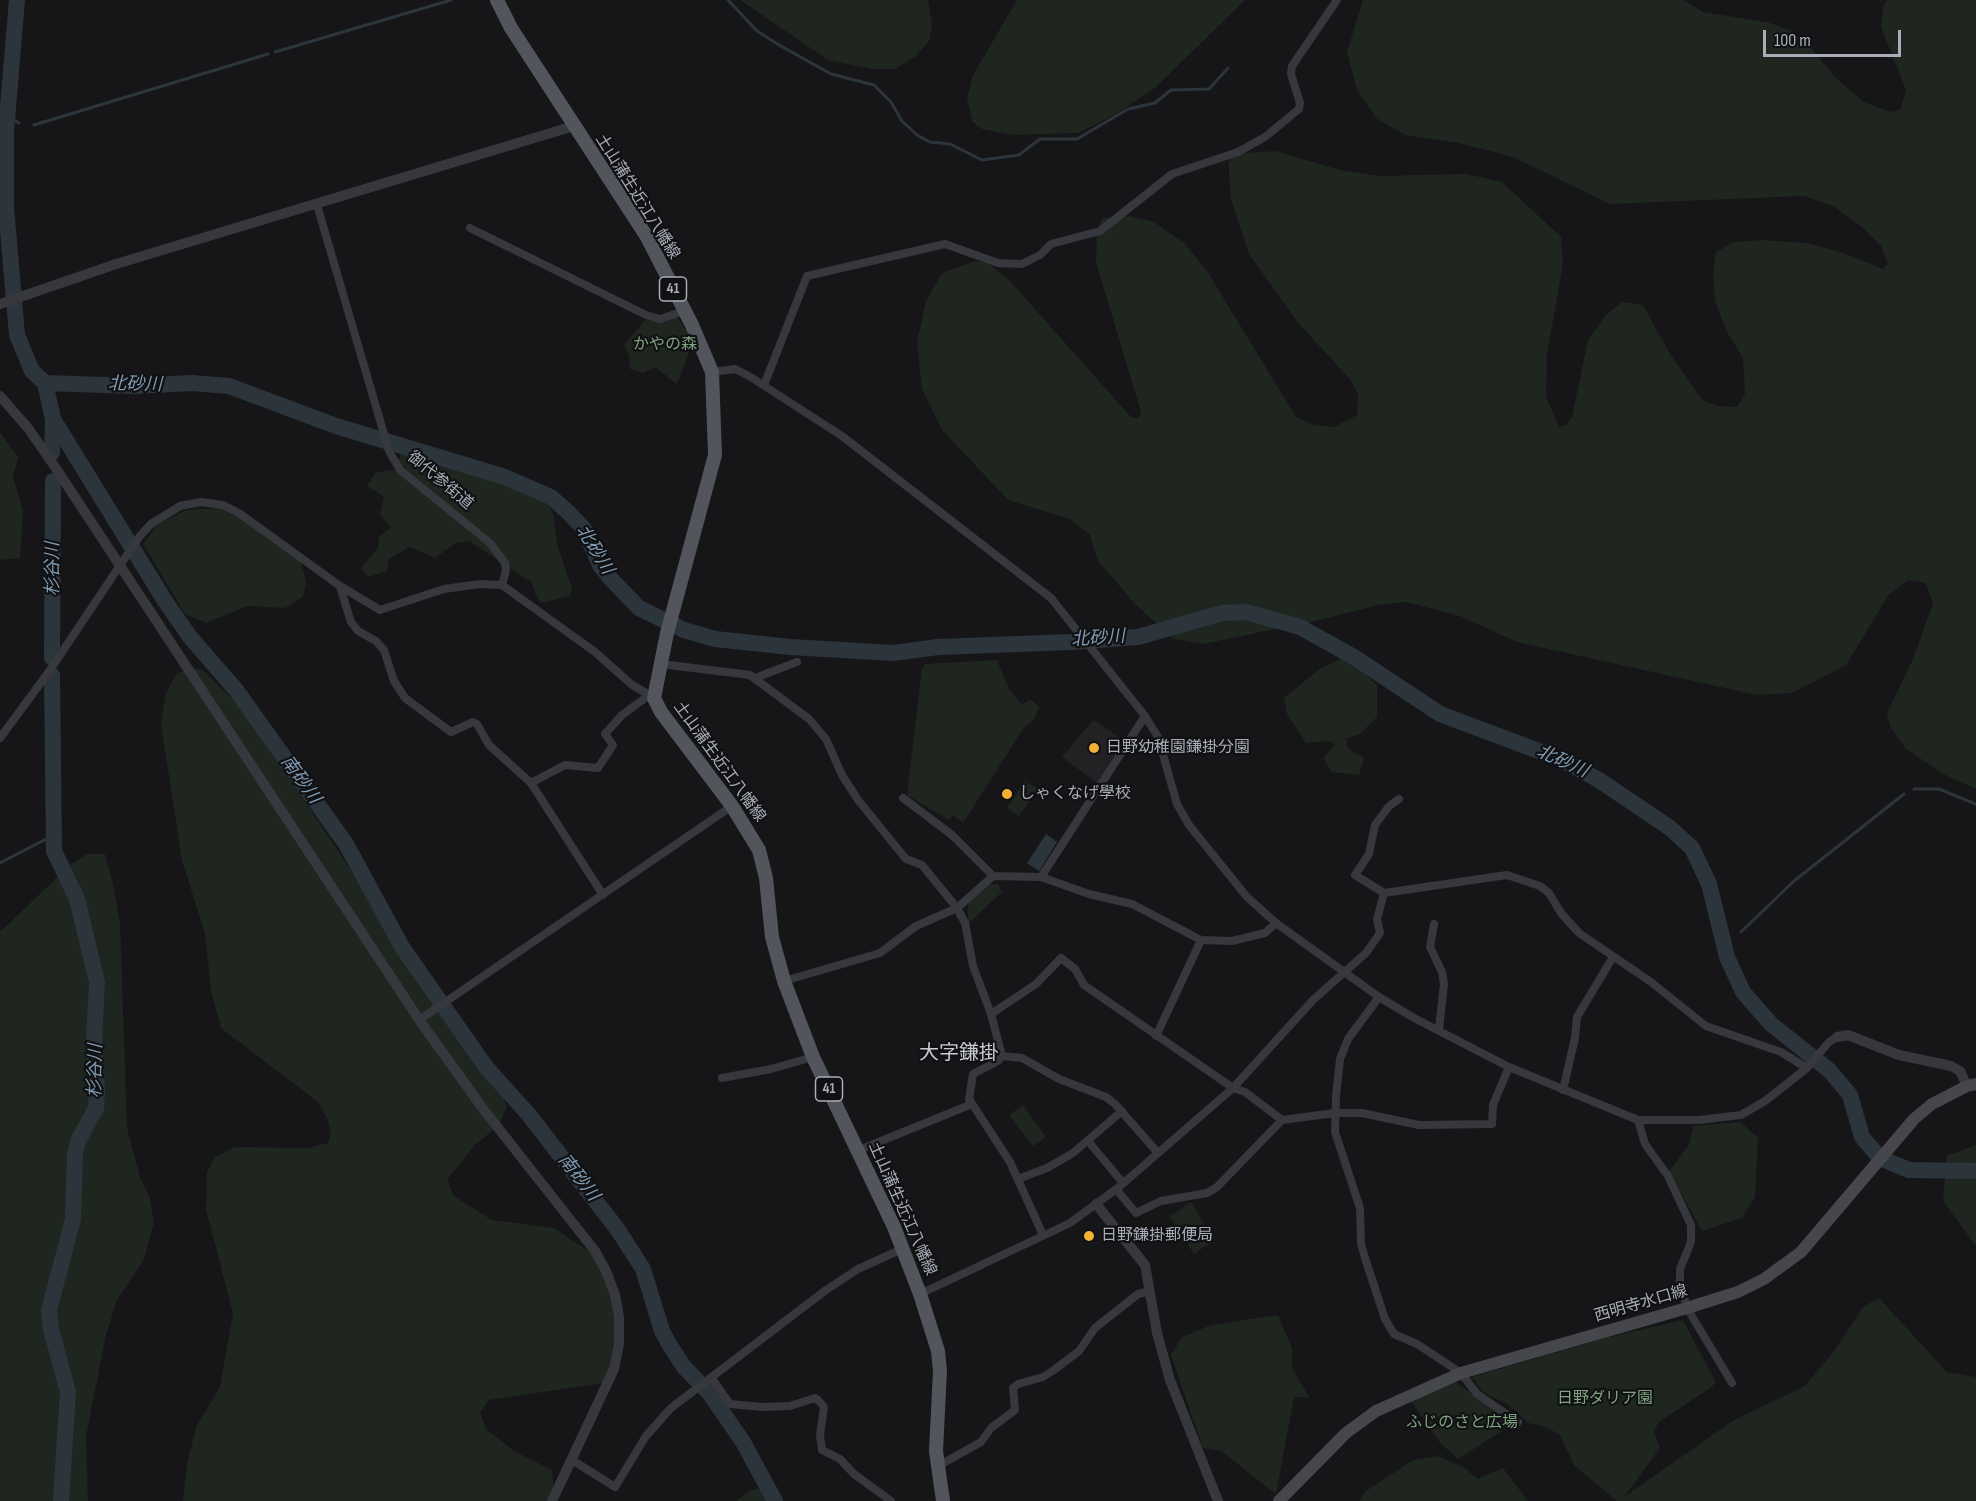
<!DOCTYPE html>
<meta charset="utf-8">
<style>
body{margin:0}
#map{position:relative;width:1976px;height:1501px;overflow:hidden;background:#161618;font-family:"Sofia Sans Condensed",sans-serif}
canvas{display:block}
.scale{position:absolute;left:1763px;top:30px;width:138px;height:27px;box-sizing:border-box;border:3px solid #a8adb8;border-top:0;padding-left:8px;font-size:18px;line-height:21px;white-space:nowrap;color:#a8adb8;-webkit-text-stroke:4px #111113;paint-order:stroke}
</style>
<div id="map">
<canvas width="1976" height="1501"></canvas>
<div class="scale">100 m</div>
</div>
<script>
const c = document.querySelector('canvas').getContext('2d');
c.lineJoin = 'round';
function fill(path, color) { c.fillStyle = color; c.fill(path, 'evenodd'); }
const toPath = rows => new Path2D(rows.map(r => 'M' + r).join(''));
function stroke(path, color, width, dash) { c.strokeStyle = color; c.lineWidth = width; c.lineCap = dash ? 'butt' : 'round'; c.setLineDash(dash || []); c.stroke(path); }
function drawText(font, color, halo, rows, align = 'center') {
  c.font = font + ' "Sofia Sans Condensed","Noto Sans JP",sans-serif'; c.lineWidth = 4.5; c.setLineDash([]); c.textBaseline = 'middle'; c.strokeStyle = halo; c.fillStyle = color; for (const [text, x, y, turn = 0] of rows) {
    c.save(); c.translate(x, y); c.rotate((+turn || 0) * Math.PI / 180); c.textAlign = isNaN(turn) ? turn : align; if (halo) c.strokeText(text, 0, 0); c.fillText(text, 0, 0); c.restore();
  }
}
fill(toPath([
 [1093,720,1124,740,1097,783,1062,757]
]), '#222225');
fill(toPath([
 [740,0,928,0,932,25,929,41,916,56,895,69,872,69,828,60],
 [1017,0,1245,0,1155,88,1114,115,1078,133,1013,135,982,129,972,121,967,98,973,75],
 [1363,0,1684,0,1703,12,1770,23,1791,31,1806,42,1836,78,1864,102,1890,112,1900,110,1906,90,1881,27,1884,4,1888,0,1976,0,1976,789,1943,774,1905,748,1890,726,1887,713,1913,659,1933,603,1926,583,1908,580,1888,596,1846,665,1792,693,1757,695,1517,642,1460,616,1406,602,1378,605,1320,620,1203,644,1174,639,1136,605,1098,561,1090,535,1070,519,1008,500,942,430,922,389,917,342,926,301,942,273,975,261,988,263,1011,282,1131,417,1138,419,1141,412,1096,262,1097,234,1102,218,1128,216,1154,222,1184,243,1207,271,1296,417,1314,425,1334,427,1357,415,1358,394,1350,379,1299,324,1249,254,1231,199,1229,174,1229,158,1245,153,1276,151,1340,170,1379,176,1466,174,1502,182,1561,237,1563,263,1547,355,1546,397,1559,427,1566,425,1572,417,1588,340,1606,315,1622,302,1643,305,1670,354,1703,401,1719,406,1737,407,1745,394,1743,358,1727,332,1715,301,1713,275,1716,252,1734,242,1762,240,1806,243,1844,253,1883,269,1888,264,1881,246,1863,228,1835,207,1804,196,1610,204,1513,157,1459,143,1405,135,1377,119,1357,90,1347,52],
 [675,315,695,342,689,352,677,384,655,367,643,373,630,369,629,355,624,345,645,320,661,321],
 [0,432,18,457,13,477,23,511,20,558,0,560],
 [401,453,493,476,546,497,553,515,557,544,572,589,570,596,540,603,531,582,469,541,455,543,435,558,409,547,389,559,387,571,368,577,361,568,378,548,379,537,391,528,380,514,384,497,367,486,375,473,390,470,396,471],
 [226,508,301,562,306,582,303,597,285,608,248,606,206,623,185,614,143,544,157,525,186,510],
 [1345,657,1357,664,1377,686,1377,717,1360,734,1345,739,1349,749,1364,758,1359,775,1332,772,1323,758,1335,745,1330,741,1306,743,1287,714,1284,698,1321,668],
 [997,660,1009,689,1022,705,1030,699,1039,707,1034,719,1023,729,963,823,953,815,949,820,907,795,922,668,925,664],
 [192,668,203,670,241,707,502,1094,507,1107,499,1125,475,1145,447,1180,454,1196,492,1220,554,1228,590,1252,610,1280,620,1341,610,1382,489,1400,480,1412,486,1429,514,1451,552,1470,554,1496,552,1501,183,1501,187,1463,197,1425,220,1387,233,1314,206,1209,207,1172,215,1157,235,1147,308,1148,328,1143,331,1135,328,1120,318,1102,221,1028,211,990,205,933,182,861,161,724,166,693,177,673],
 [1025,781,1038,789,1019,816,1007,808],
 [87,854,105,854,112,880,120,922,127,1128,140,1177,150,1198,154,1223,144,1259,117,1300,106,1335,86,1436,88,1501,0,1501,0,932,71,864],
 [998,884,1002,892,968,924,968,903,986,885],
 [1023,1105,1046,1137,1033,1146,1009,1115],
 [1740,1122,1758,1137,1755,1197,1742,1218,1702,1231,1669,1171,1689,1145,1693,1126],
 [1976,1145,1976,1246,1943,1201,1947,1156],
 [1191,1202,1214,1240,1194,1254,1170,1216],
 [1879,1298,1947,1372,1976,1377,1976,1501,1617,1501,1574,1465,1559,1434,1543,1426,1528,1423,1509,1405,1483,1392,1472,1377,1609,1337,1683,1320,1715,1381,1713,1386,1659,1422,1654,1431,1660,1448,1624,1497,1734,1420,1805,1386,1834,1351,1863,1307],
 [1278,1315,1292,1348,1292,1368,1310,1398,1294,1397,1276,1494,1221,1451,1203,1448,1171,1355,1182,1337,1211,1325],
 [1454,1381,1514,1423,1458,1459,1441,1444,1411,1401],
 [1438,1456,1463,1467,1478,1479,1503,1468,1528,1501,1359,1501,1366,1491,1413,1460],
 [774,1483,783,1501,736,1501,748,1492]
]), '#1e261f');
fill(toPath([
 [1046,834,1057,842,1039,871,1027,863]
]), '#2c353c');
stroke(toPath([
 [728,0,757,31,779,45,831,74,874,85,891,102,902,121,917,135,930,142,950,144,982,160,1019,155,1040,139,1077,139,1128,109,1155,103,1171,90,1209,89,1228,68],
 [275,52,451,0],
 [6,115,19,123],
 [34,125,268,54],
 [1914,789,1939,789,1976,804],
 [0,863,52,836],
 [1741,932,1794,881,1904,794],
 [1721,937,1727,935]
]), '#2c353c', 3);
stroke(toPath([
 [17,0,6,131,6,208,17,335,32,371,45,383,53,419,165,601,190,637,236,690,346,844,402,947,486,1067,529,1115,618,1230,643,1269,662,1331,669,1344,684,1367,710,1394,743,1442,775,1501],
 [45,383,135,386,192,383,229,386,336,426,505,477,551,497,569,513,584,529,600,565,611,579,639,608,684,630,715,639,790,647,893,653,938,647,1072,642,1138,637,1222,613,1246,612,1300,627,1354,657,1440,714,1560,759,1599,780,1670,828,1692,848,1709,884,1727,957,1743,992,1771,1024,1830,1071,1850,1095,1862,1137,1880,1158,1909,1170,1976,1171],
 [52,453,53,419],
 [52,658,53,481],
 [52,675,54,851,77,899,97,982,94,1040,97,1090,96,1108,78,1141,75,1154,73,1219,49,1310,51,1329,68,1392,61,1501]
]), '#2c353c', 16);
stroke(toPath([
 [317,205,389,451,400,470,490,543,505,563,506,570,502,585,595,652,631,684,654,698],
 [470,228,646,315,660,319,684,311],
 [712,372,735,369,749,376,842,436,1051,598,1145,716,1158,737,1177,804,1189,825,1247,897,1276,923,1379,997,1414,1018,1509,1067,1638,1120,1699,1120,1741,1115,1765,1101,1807,1068,1829,1042,1837,1037],
 [764,385,807,276,945,244,998,263,1022,264,1040,255,1051,244,1100,231,1172,174,1238,152,1265,137,1299,109,1300,103,1291,74,1292,66,1337,0],
 [340,587,351,622,358,631,376,641,384,650,394,681,405,698,451,732,473,722,477,724,489,745,531,783,603,895],
 [661,664,750,675,809,719,826,739,842,775,858,800,906,859,922,865,957,908,965,923,973,966,991,1014,1002,1056],
 [755,678,797,662],
 [0,738,48,673,139,537,151,524,180,506,201,502,223,505,239,513,340,586,380,610,444,589,480,584,502,585],
 [531,783,565,765,598,768,613,745,605,734,622,715,648,696],
 [903,798,952,835,993,876],
 [1399,799,1389,806,1375,825,1369,854,1355,875,1384,893,1507,875,1540,886,1549,893,1561,913,1579,933,1651,982,1706,1026,1781,1052,1807,1068],
 [1041,877,1145,716],
 [1434,924,1430,947,1442,972,1444,984,1439,1029],
 [784,981,880,953,916,926,957,908,993,876,1041,877,1089,894,1132,904,1201,940,1232,941,1265,933,1276,923],
 [1379,997,1348,1039,1340,1059,1336,1096,1335,1132,1360,1208,1361,1244,1365,1258,1385,1319,1394,1334,1417,1344,1461,1373,1477,1394,1518,1422],
 [991,1014,1036,984,1061,958,1075,969,1084,985,1233,1088,1245,1092,1282,1120,1335,1113,1362,1113,1419,1125,1492,1124,1493,1105,1509,1067],
 [419,1020,732,806],
 [1156,1036,1201,940],
 [1002,1056,998,1061,973,1074,969,1099,1010,1162,1043,1235],
 [1002,1056,1022,1058,1059,1079,1106,1097,1115,1104,1158,1153],
 [722,1078,771,1069,813,1057],
 [1563,1090,1575,1038,1577,1017,1613,957],
 [1638,1120,1645,1144,1668,1176,1691,1225,1691,1242,1680,1269,1680,1281,1687,1308,1732,1383],
 [1088,1141,1123,1183],
 [859,1150,972,1104],
 [1018,1179,1047,1168,1073,1153,1122,1111],
 [1116,1189,1136,1213,1161,1201,1207,1193,1217,1187,1282,1120],
 [920,1294,1070,1223,1119,1187,1233,1088,1313,1000,1366,953,1380,933,1377,919,1384,893],
 [711,1377,730,1404,762,1407,790,1406,815,1398,819,1401,824,1407,820,1435,822,1450,840,1459,854,1474,891,1501],
 [572,1460,615,1487,646,1436,671,1408,826,1290,858,1269,902,1249],
 [938,1466,981,1442,991,1428,1015,1410,1013,1388,1018,1384,1043,1377,1054,1370,1079,1351,1095,1328,1138,1294,1150,1291]
]), '#37383d', 8);
stroke(toPath([
 [0,304,116,264,574,126],
 [0,396,28,428,55,467,420,1021,484,1110,595,1251,606,1271,615,1295,619,1317,619,1344,614,1369,552,1501],
 [1837,1037,1848,1035,1899,1055,1951,1066,1960,1071,1967,1086],
 [1096,1204,1145,1265,1157,1333,1170,1380,1218,1501]
]), '#37383d', 10);
stroke(toPath([
 [1279,1501,1346,1433,1376,1411,1461,1373,1687,1308,1738,1292,1764,1279,1801,1252,1914,1119,1932,1104,1967,1086,1976,1084]
]), '#45474d', 12);
stroke(toPath([
 [497,0,511,28,647,237,692,325,712,372,715,455,667,633,654,698,661,712,732,806,759,850,766,878,772,937,784,981,813,1057,894,1227,920,1294,938,1351,940,1371,936,1451,943,1501]
]), '#53555c', 14);
for (const [x, y, r, color] of [
 [1094,748,6,"#f2b134"],
 [1007,794,6,"#f2b134"],
 [1089,1236,6,"#f2b134"]
]) { const dot = new Path2D(); dot.arc(x, y, r, 0, 2 * Math.PI); c.fillStyle = color; c.fill(dot); stroke(dot, '#111113', 2); }
for (const [x, y, w] of [
 [673,289,27],
 [829,1089,27]
]) { const box = new Path2D(); box.roundRect(x - w / 2, y - 12, w, 24, 4.5); c.fillStyle = '#111113'; c.fill(box); stroke(box, '#a8adb8', 1.5); }
drawText('bold 15px', '#a8adb8', null, [
 ["41",673,289],
 ["41",829,1089]
]);
drawText('16px', '#a8adb8', '#111113', [
 ["土山蒲生近江八幡線",637,197,58],
 ["御代参街道",440,481,40],
 ["土山蒲生近江八幡線",719,762,54],
 ["土山蒲生近江八幡線",902,1209,66],
 ["西明寺水口線",1641,1304,-16]
]);
drawText('16px', '#7fa381', '#111113', [
 ["かやの森",665,345],
 ["日野ダリア園",1605,1399],
 ["ふじのさと広場",1462,1423]
]);
drawText('16px', '#a8adb8', '#111113', [
 ["日野幼稚園鎌掛分園",1106,748],
 ["しゃくなげ學校",1019,794],
 ["日野鎌掛郵便局",1101,1236]
], 'left');
drawText('italic 18px', '#7f9bb3', '#111113', [
 ["北砂川",135,385,1],
 ["北砂川",594,550,58],
 ["杉谷川",53,569,-90],
 ["北砂川",1098,639,-4],
 ["北砂川",1562,762,24],
 ["南砂川",300,780,54],
 ["杉谷川",96,1071,-89],
 ["南砂川",578,1178,52]
]);
drawText('20px', '#c9ccd4', '#111113', [
 ["大字鎌掛",959,1054]
]);
</script>
